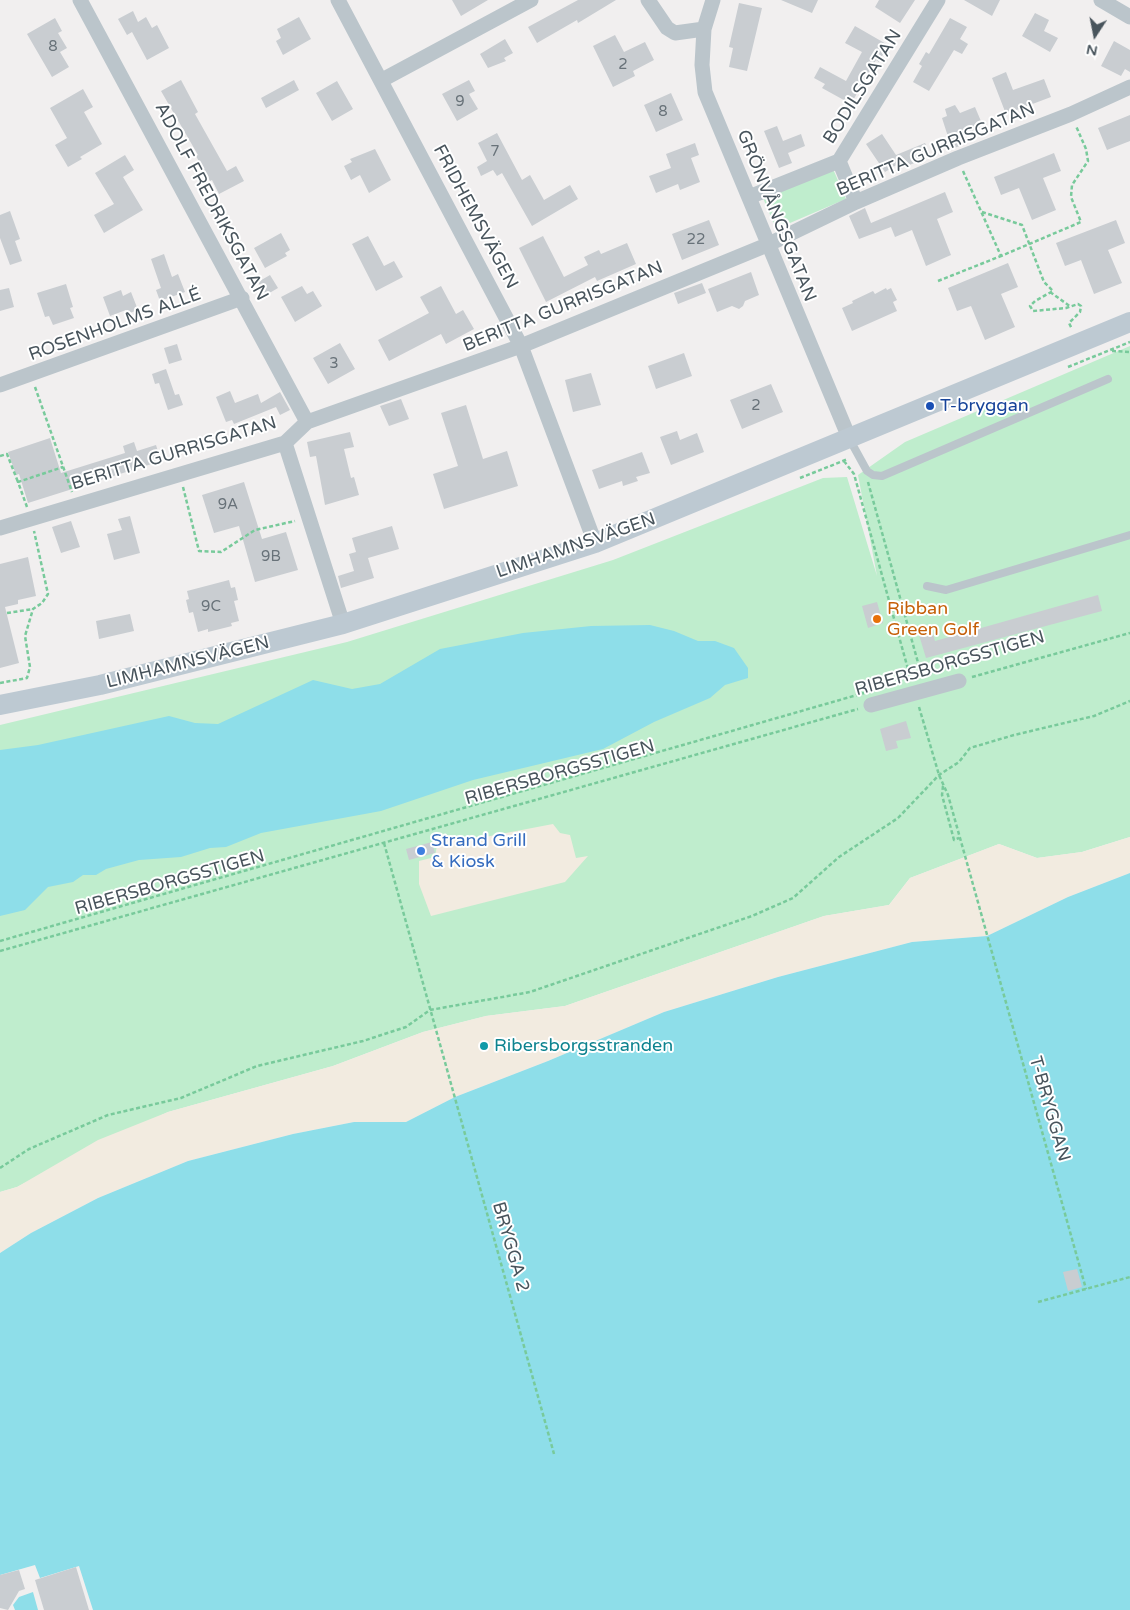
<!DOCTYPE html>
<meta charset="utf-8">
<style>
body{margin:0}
#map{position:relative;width:1130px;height:1610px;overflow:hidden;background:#f1efef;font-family:"Varela Round",sans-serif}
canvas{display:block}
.north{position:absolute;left:1070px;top:10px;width:50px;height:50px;-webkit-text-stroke:4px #fff;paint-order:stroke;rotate:191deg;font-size:14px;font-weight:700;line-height:20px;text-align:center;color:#48545c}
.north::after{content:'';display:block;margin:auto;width:18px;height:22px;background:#48545c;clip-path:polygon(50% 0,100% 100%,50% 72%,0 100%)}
</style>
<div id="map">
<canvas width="1130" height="1610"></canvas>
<div class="north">N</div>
</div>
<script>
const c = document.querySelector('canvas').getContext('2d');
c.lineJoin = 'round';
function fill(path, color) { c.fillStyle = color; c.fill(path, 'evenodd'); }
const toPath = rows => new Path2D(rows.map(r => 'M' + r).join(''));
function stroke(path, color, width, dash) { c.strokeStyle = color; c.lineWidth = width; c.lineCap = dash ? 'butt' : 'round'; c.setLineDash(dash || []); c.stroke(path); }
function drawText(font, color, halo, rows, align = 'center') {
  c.font = font + ' "Varela Round",sans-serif'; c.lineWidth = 4; c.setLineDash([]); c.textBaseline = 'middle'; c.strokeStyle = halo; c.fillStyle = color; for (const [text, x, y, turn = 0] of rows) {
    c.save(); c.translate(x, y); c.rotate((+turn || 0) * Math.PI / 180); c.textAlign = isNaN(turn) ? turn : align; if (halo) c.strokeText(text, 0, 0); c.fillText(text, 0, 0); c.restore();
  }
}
fill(toPath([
 [833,169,846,199,776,229,763,198],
 [1130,346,1130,837,1082,852,1037,858,999,844,910,878,889,905,824,916,565,1006,486,1016,423,1032,333,1066,168,1112,17,1187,0,1192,0,725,347,642,613,560,823,478,847,477,877,576,858,475,905,442]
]), '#bfedcd');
fill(toPath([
 [553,824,560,833,570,835,576,858,588,856,565,882,431,916,419,884,419,861,435,857,438,839,485,837],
 [1130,837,1130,873,1068,897,987,936,912,942,778,977,664,1012,548,1061,455,1097,406,1122,354,1122,293,1134,188,1161,98,1198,31,1233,0,1253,0,1192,17,1187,98,1140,168,1112,333,1066,423,1032,486,1016,565,1006,824,916,889,905,910,878,999,844,1037,858,1082,852]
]), '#f2ebe0');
fill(toPath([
 [650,625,674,631,698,641,715,641,734,648,748,668,748,678,725,685,710,698,654,722,603,749,473,780,381,811,261,833,226,847,210,848,181,857,139,860,106,869,96,875,83,875,73,882,48,887,25,910,0,916,0,750,38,745,169,716,195,723,218,724,313,680,352,689,380,684,440,649,523,633,591,626],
 [1130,873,1130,1610,0,1610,0,1253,31,1233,98,1198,188,1161,293,1134,354,1122,406,1122,455,1097,548,1061,664,1012,778,977,912,942,987,936,1068,897]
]), '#8edee9');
fill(toPath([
 [35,1565,40,1578,79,1566,93,1610,38,1610,33,1592,19,1597,13,1605,15,1610,0,1610,0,1575]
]), '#f1efef');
fill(toPath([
 [452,0,488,0,461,16],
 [578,0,616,0,578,23,577,20,537,43,528,27],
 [781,0,818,0,812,13],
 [879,0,915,0,900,23,875,7],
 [964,0,1000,0,992,16],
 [739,3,762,8,747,71,729,67,733,48,729,47],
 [133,11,138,22,146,17,152,28,157,25,169,48,147,60,132,32,127,35,118,19],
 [1035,13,1049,20,1044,31,1058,38,1050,52,1022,36],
 [299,17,311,39,283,55,276,41,281,38,277,29],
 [55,18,62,31,58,33,67,48,60,52,69,67,52,77,27,34],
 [950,18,967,27,960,39,968,44,962,54,954,50,929,91,913,82,922,66,919,64,926,52,929,54],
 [855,26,888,45,879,62,876,60,851,104,822,88,825,84,814,78,820,67,846,81,862,52,845,43],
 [615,35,624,52,645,42,654,60,633,71,635,76,613,87,593,46],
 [505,39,513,53,504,58,506,61,488,68,480,54],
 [1114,41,1130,50,1130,72,1125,69,1121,76,1101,66],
 [1006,72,1013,90,1044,79,1051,97,1006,114,992,78],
 [181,80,198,112,195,114,227,171,236,166,244,181,219,194,212,180,210,181,196,156,198,155,161,91],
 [294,80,299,90,266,108,261,98],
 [469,80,475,91,469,94,478,109,457,121,442,94],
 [337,81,353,109,332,121,316,93],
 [83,89,93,107,84,112,102,144,80,157,82,159,68,167,55,145,67,138,50,108],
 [671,93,683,120,656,132,644,105],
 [955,105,960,113,975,107,983,126,958,137,962,145,952,149,942,118,947,116,945,109],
 [1130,115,1130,141,1107,150,1098,128],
 [777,126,783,141,801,134,805,146,788,153,792,163,779,168,764,131],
 [497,133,522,180,530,175,544,200,570,185,578,199,532,226,502,173,497,176,493,170,481,176,477,167,487,161,478,143],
 [882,134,896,155,925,143,931,156,900,169,898,164,885,172,866,144],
 [695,143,699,155,691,158,700,182,680,190,678,184,656,193,649,176,671,168,666,154],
 [375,149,391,180,369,193,360,175,351,180,344,166,352,162,350,159],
 [1054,153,1061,171,1043,178,1056,210,1032,220,1019,188,1001,195,994,177],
 [125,155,134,170,123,177,143,210,104,233,94,215,114,204,95,173],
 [945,192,953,212,937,219,951,255,926,266,912,230,895,237,891,227,859,239,849,216,865,208,871,223],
 [10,211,20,239,15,241,22,261,10,265,0,238,0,215],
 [709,220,719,245,682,260,672,234],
 [1116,220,1125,243,1108,250,1122,283,1094,294,1081,260,1065,266,1056,243],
 [281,233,290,250,285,253,287,256,265,268,254,248],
 [368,236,384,266,394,261,403,277,376,291,352,244],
 [543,236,564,277,588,265,584,257,599,250,601,254,627,243,636,264,597,281,595,277,546,302,519,248],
 [164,254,172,277,178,274,185,292,160,301,156,290,161,288,151,259],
 [1008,263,1018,287,1001,294,1015,327,985,340,971,306,957,311,948,288],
 [751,272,759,295,745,301,743,306,739,309,732,306,717,312,708,289],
 [270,275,278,288,266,295,258,282],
 [702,283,706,293,678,304,674,293],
 [66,284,73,307,70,308,74,318,53,325,49,316,45,317,37,293],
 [302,286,307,294,313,291,322,306,295,322,281,297],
 [441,286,456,314,463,310,474,329,446,344,441,334,389,361,378,340,429,313,420,297],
 [9,288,14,307,0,311,0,290],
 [886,288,887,290,891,288,897,300,893,302,897,311,852,331,842,308,853,303,852,301,873,291,875,294],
 [121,290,123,296,131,292,138,310,127,314,126,310,110,316,103,297],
 [340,343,355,369,328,384,313,358],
 [177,344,182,360,169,364,164,348],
 [684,353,692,376,656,389,648,366],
 [166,369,175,395,179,394,183,405,168,410,159,383,155,384,152,374],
 [591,373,601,405,573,412,565,380],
 [771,384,783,412,742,429,730,400],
 [230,391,235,403,258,394,261,403,280,392,290,410,280,415,276,407,234,424,232,420,226,422,216,397],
 [401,399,409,419,389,426,380,406],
 [466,405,483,459,507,451,518,486,444,509,433,474,458,466,441,413],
 [677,431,680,440,697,433,704,452,671,465,660,437],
 [350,432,354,447,344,449,351,478,354,477,359,495,325,505,316,456,310,457,307,442],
 [50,438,61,473,125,453,123,446,134,442,137,451,156,445,161,461,28,503,19,474,16,475,8,452],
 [642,452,650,473,636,477,638,481,623,486,622,481,599,489,592,470],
 [244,482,262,539,286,532,298,570,255,582,239,526,214,533,202,495],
 [130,516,140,553,114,560,107,534,122,530,118,519],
 [71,521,80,547,61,553,52,527],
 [392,526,399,549,368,558,374,578,341,588,338,576,354,571,349,554,356,552,352,538],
 [28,557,36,596,18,600,18,604,5,607,19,663,0,668,0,564],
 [229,580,231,588,235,587,238,600,234,601,239,621,231,623,232,626,208,632,208,629,198,632,193,612,189,613,186,600,189,599,187,591],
 [1098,595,1102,611,926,658,919,635,932,631,935,641],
 [877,602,883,623,868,628,862,606],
 [130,614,134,631,99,639,96,621],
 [906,721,911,738,896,741,898,748,886,751,880,729],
 [432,842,435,853,409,860,406,849],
 [1077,1269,1082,1287,1068,1291,1063,1272],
 [76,1567,89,1610,44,1610,35,1580],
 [19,1570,25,1589,19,1591,8,1610,0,1608,0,1575]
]), '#c9cdd1');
stroke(toPath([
 [963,171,1001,256,1081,222,1071,197,1072,185,1088,161,1086,149,1076,126],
 [982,212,1022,225,1044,282,1053,291,1035,301,1030,306,1033,311,1066,308,1078,304,1081,306,1080,312,1069,323,1072,329],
 [938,281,1001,256],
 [1050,292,1071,307],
 [1112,351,1130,352],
 [1068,367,1130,342],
 [35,387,72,492],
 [0,456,7,454,18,482],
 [844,461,854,474,911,680],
 [800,478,848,459],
 [868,482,922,677],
 [183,487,199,551,221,552,255,530,295,521],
 [27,507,18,482,63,467],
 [7,613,33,609],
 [972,677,1130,633],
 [0,683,27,678,30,667,25,636,33,609,42,603,48,594,34,531],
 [919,707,939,775,948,795,1086,1289],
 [943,786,942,795,954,840,959,838],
 [384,843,554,1454],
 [0,941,864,693],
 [0,951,858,709],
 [0,1168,29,1149,108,1115,181,1098,257,1066,363,1041,406,1027,430,1010,530,992,752,916,793,898,839,857,898,818,939,775,959,762,970,748,1014,735,1094,716,1130,701],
 [1038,1302,1130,1277]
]), '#78ca9b', 2.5, [4, 2.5]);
stroke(toPath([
 [850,440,867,471,873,475,882,476,1108,379],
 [927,586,946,590,1130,535]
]), '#bbc5cb', 8);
stroke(toPath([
 [80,0,307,422],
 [338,0,521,346,595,543],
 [648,0,667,28,675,33,704,29],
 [713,0,704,29,702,65,705,92,850,440],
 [1101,0,1130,17],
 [382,80,531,0],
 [839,161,856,202],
 [749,197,839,161,938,0],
 [0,385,242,298],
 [285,443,343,624],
 [0,528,285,443,307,422,521,346,767,245,856,202,958,158,1071,114,1130,87],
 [871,705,959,681]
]), '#bbc5cb', 15);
stroke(toPath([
 [0,705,100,685,343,624,595,543,1130,322]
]), '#bdc9d2', 20);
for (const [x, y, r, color] of [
 [930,406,5,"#1a4fb4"],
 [877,619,5,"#e8710a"],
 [421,851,5,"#3f7fe0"],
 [484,1046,5,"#0f9aa8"]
]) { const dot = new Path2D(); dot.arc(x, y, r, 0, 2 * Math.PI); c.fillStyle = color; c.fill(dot); stroke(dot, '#fff', 2); }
drawText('15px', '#687279', null, [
 ["8",53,47],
 ["2",623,65],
 ["9",460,102],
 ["8",663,112],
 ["7",495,152],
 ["22",696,240],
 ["3",334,364],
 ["2",756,406],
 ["9A",228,505],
 ["9B",271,557],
 ["9C",211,607]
]);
drawText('18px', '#48545c', '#fff', [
 ["BODILSGATAN",863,87,-58],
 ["BERITTA GURRISGATAN",936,150,-23],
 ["ADOLF FREDRIKSGATAN",211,202,62],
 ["GRÖNVÅNGSGATAN",776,216,68],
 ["FRIDHEMSVÄGEN",475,217,62],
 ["BERITTA GURRISGATAN",563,307,-22],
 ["ROSENHOLMS ALLÉ",115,325,-20],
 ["BERITTA GURRISGATAN",174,454,-17],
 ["LIMHAMNSVÄGEN",576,546,-19],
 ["LIMHAMNSVÄGEN",188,663,-14],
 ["RIBERSBORGSSTIGEN",950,664,-16],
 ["RIBERSBORGSSTIGEN",560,773,-16],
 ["RIBERSBORGSSTIGEN",170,883,-16],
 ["T-BRYGGAN",1049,1109,74],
 ["BRYGGA 2",510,1247,74]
]);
drawText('18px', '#164399', '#fff', [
 ["T-bryggan",940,406]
], 'left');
drawText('18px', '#c56008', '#fff', [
 ["Ribban",887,609],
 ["Green Golf",887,630]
], 'left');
drawText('18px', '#366cbe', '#fff', [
 ["Strand Grill",431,841],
 ["& Kiosk",431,862]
], 'left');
drawText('18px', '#0d838f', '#fff', [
 ["Ribersborgsstranden",494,1046]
], 'left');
</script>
